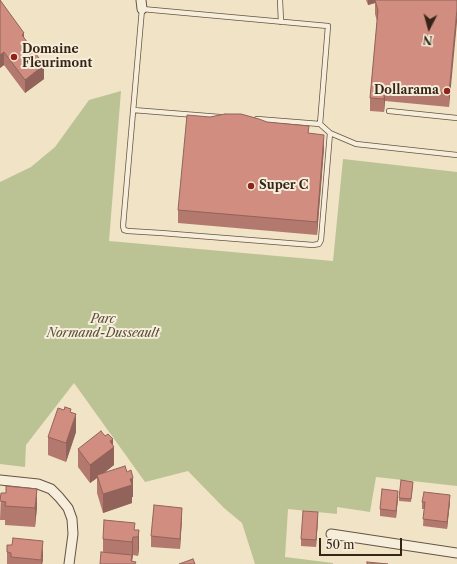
<!DOCTYPE html>
<style>
body{margin:0}
#map{position:relative;width:457px;height:564px;overflow:hidden;background:#f1e3c6;font-family:"Libre Caslon Text",serif}
canvas{display:block}
.north{position:absolute;left:409px;top:8px;width:40px;height:40px;-webkit-text-stroke:3px #f6edda;paint-order:stroke;rotate:186deg;font-size:11px;font-weight:700;line-height:16px;text-align:center;color:#362517}
.north::after{content:'';display:block;margin:auto;width:14px;height:18px;background:#362517;clip-path:polygon(50% 0,100% 100%,50% 72%,0 100%)}
.scale{position:absolute;left:319px;top:538px;width:83px;height:18px;box-sizing:border-box;border:2px solid #362517;border-top:0;padding-left:5px;font-size:12px;line-height:14px;white-space:nowrap;color:#362517;-webkit-text-stroke:3px #f6edda;paint-order:stroke}
</style>
<div id="map">
<canvas width="457" height="564"></canvas>
<div class="north">N</div>
<div class="scale">50 m</div>
</div>
<script>
const c = document.querySelector('canvas').getContext('2d');
c.lineJoin = 'round';
function fill(path, color) { c.fillStyle = color; c.fill(path, 'evenodd'); }
const toPath = rows => new Path2D(rows.map(r => 'M' + r).join(''));
function stroke(path, color, width, dash) { c.strokeStyle = color; c.lineWidth = width; c.lineCap = dash ? 'butt' : 'round'; c.setLineDash(dash || []); c.stroke(path); }
function drawText(font, color, halo, rows, align = 'center') {
  c.font = font + ' "Libre Caslon Text",serif'; c.lineWidth = 4; c.setLineDash([]); c.textBaseline = 'middle'; c.strokeStyle = halo; c.fillStyle = color; for (const [text, x, y, turn = 0] of rows) {
    c.save(); c.translate(x, y); c.rotate((+turn || 0) * Math.PI / 180); c.textAlign = isNaN(turn) ? turn : align; if (halo) c.strokeText(text, 0, 0); c.fillText(text, 0, 0); c.restore();
  }
}
fill(toPath([
 [121,91,109,241,333,261,343,159,457,172,457,486,376,477,370,512,337,507,337,514,288,509,285,557,333,563,333,564,255,564,242,523,224,508,188,471,145,482,74,383,26,445,25,467,0,464,0,182,31,167,55,147,89,100]
]), '#bbc394');
const service = toPath([
 [280,0,281,22],
 [133,110,220,117],
 [389,111,457,118],
 [257,119,320,124,330,133,356,144,457,155],
 [320,124,328,26,142,9,123,226,124,230,128,231,161,233,313,245,319,244,321,240,330,133]
]);
const minor = toPath([
 [141,0,142,9],
 [0,480,38,484,51,489,59,497,68,508,72,519,73,534,69,564],
 [331,534,457,553]
]);
stroke(service, '#655443', 6);
stroke(minor, '#655443', 11);
stroke(service, '#f6edda', 4.5);
stroke(minor, '#f6edda', 9);
fill(toPath([
 [0,0,24,38,44,79,25,93,4,65,0,68],
 [366,0,452,0,449,107,385,101,384,112,370,111,370,98,377,21,375,14,375,3,368,5],
 [267,122,309,133,324,148,317,235,178,223,178,210],
 [71,412,76,432,66,462,48,455,48,437],
 [105,436,113,445,114,465,104,472,133,497,132,497,132,503,103,513,97,493,97,478,90,483,78,467,78,449],
 [413,485,411,502,399,501,399,498],
 [1,493,37,507,35,527,5,525,5,520,0,520],
 [398,498,396,518,380,516,380,509],
 [422,502,450,502,447,529,423,526,424,509,422,509],
 [182,518,180,549,151,547,151,536],
 [318,519,316,547,301,546,301,539],
 [135,530,139,530,139,549,138,556,133,555,132,562,103,552,103,539],
 [7,545,43,560,42,564,7,564]
]), '#b3796e');
fill(toPath([
 [368,0,384,0,375,0,375,3,368,5],
 [457,9,457,22,449,107,449,93],
 [24,33,24,46,22,35],
 [4,52,4,65,0,68,0,55],
 [44,65,44,79,25,93,25,80],
 [385,88,385,101,384,112,384,99],
 [324,135,324,148,317,235,317,222],
 [76,414,76,432,66,462,66,443],
 [113,439,113,447,114,447,114,465,98,478,97,475,97,478,90,483,90,465,110,441],
 [133,478,133,497,132,497,132,503,103,513,103,494,130,479],
 [37,489,37,507,35,527,35,508],
 [398,491,398,498,396,518,396,511],
 [450,495,450,502,447,529,447,522],
 [182,508,182,518,180,549,180,539],
 [318,512,318,519,316,547,316,540],
 [139,530,139,549,138,556,138,537],
 [133,537,133,555,132,560,132,542],
 [43,541,43,560,42,564,41,564]
]), '#92635a');
const building = toPath([
 [0,0,24,33,22,35,44,65,25,80,4,52,0,55,0,0],
 [375,0,457,0,457,9,449,93,385,88,384,99,370,98,378,10,375,0],
 [225,114,241,114,259,119,267,122,309,126,308,133,324,135,317,222,178,210,187,115,210,117,225,114],
 [65,407,71,409,70,412,76,414,66,443,48,437,58,408,64,410,65,407],
 [101,431,105,436,108,434,113,439,110,441,114,447,90,465,78,449,101,431],
 [125,466,127,472,131,470,133,478,130,479,132,485,103,494,97,475,125,466],
 [401,480,413,482,411,499,399,498,401,480],
 [6,486,37,489,35,508,5,506,6,502,0,501,1,493,6,493,6,486],
 [382,489,398,491,396,511,380,509,382,489],
 [424,492,450,495,447,522,423,519,425,502,422,502,424,492],
 [154,505,182,508,180,539,151,536,154,505],
 [303,511,318,512,316,540,301,539,303,511],
 [104,520,135,523,134,530,139,530,138,537,133,537,132,542,103,539,104,520],
 [13,538,43,541,41,560,11,557,11,553,7,552,7,545,12,545,13,538],
 [101,552,132,555,131,561,136,562,135,564,100,564,101,552],
 [193,559,195,564,179,564,193,559],
 [367,562,388,564,367,564,367,562]
]);
fill(building, '#d08d80');
stroke(building, '#92635a', 1);
for (const [x, y, r, color] of [
 [14,57,4,"#8f2418"],
 [447,91,4,"#8f2418"],
 [251,186,4,"#8f2418"]
]) { const dot = new Path2D(); dot.arc(x, y, r, 0, 2 * Math.PI); c.fillStyle = color; c.fill(dot); stroke(dot, '#f6edda', 1.5); }
drawText('bold 12px', '#362517', '#f6edda', [
 ["Domaine",22,50],
 ["Fleurimont",22,64],
 ["Dollarama",439,91,"right"],
 ["Super C",259,186]
], 'left');
drawText('italic 12px', '#574c36', '#f6edda', [
 ["Parc",103,320],
 ["Normand-Dusseault",103,334]
]);
</script>
